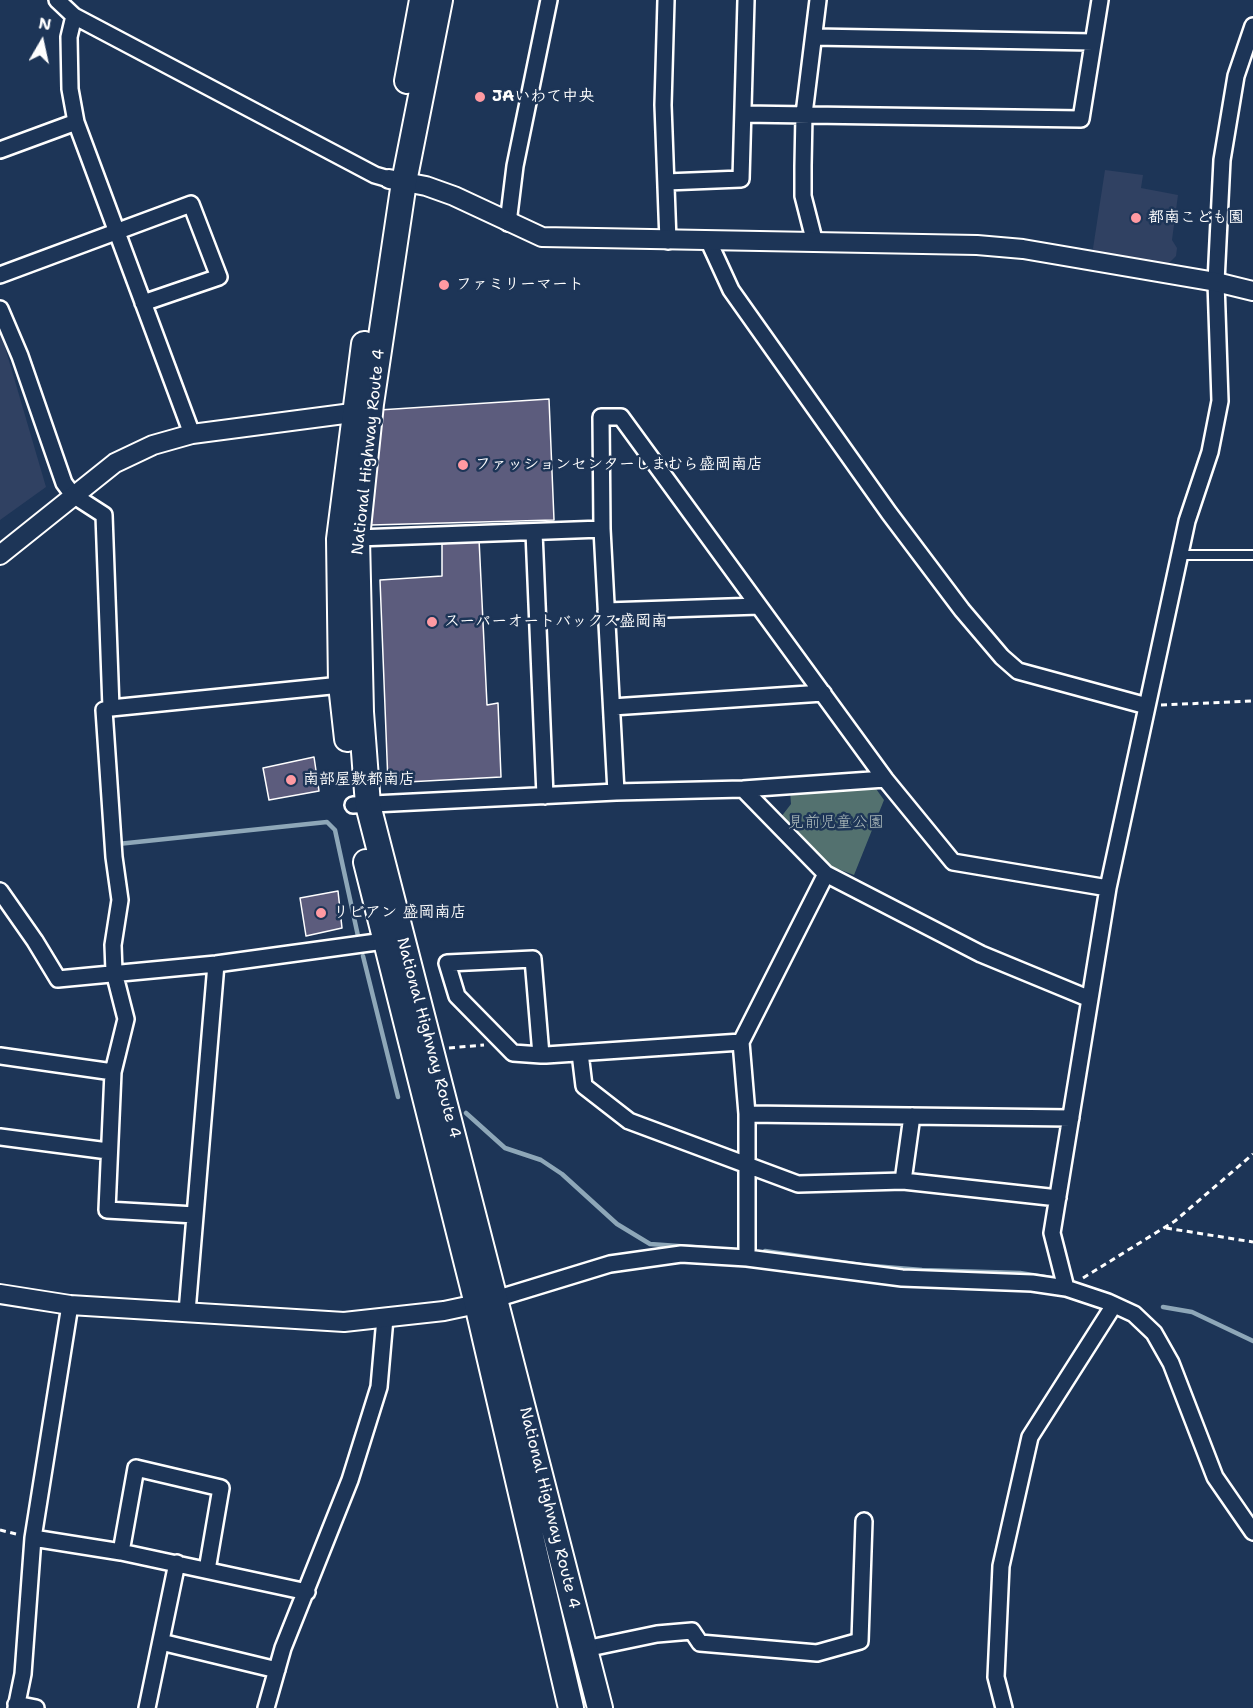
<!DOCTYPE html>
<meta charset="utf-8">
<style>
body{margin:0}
#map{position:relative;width:1253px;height:1708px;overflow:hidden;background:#1d3557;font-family:"Shantell Sans",sans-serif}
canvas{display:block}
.north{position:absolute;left:12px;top:12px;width:60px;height:60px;-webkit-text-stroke:4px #1d3557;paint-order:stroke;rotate:9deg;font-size:16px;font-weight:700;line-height:24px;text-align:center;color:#fff}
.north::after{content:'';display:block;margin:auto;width:21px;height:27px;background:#fff;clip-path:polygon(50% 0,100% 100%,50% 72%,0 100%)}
</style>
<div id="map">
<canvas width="1253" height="1708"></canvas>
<div class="north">N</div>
</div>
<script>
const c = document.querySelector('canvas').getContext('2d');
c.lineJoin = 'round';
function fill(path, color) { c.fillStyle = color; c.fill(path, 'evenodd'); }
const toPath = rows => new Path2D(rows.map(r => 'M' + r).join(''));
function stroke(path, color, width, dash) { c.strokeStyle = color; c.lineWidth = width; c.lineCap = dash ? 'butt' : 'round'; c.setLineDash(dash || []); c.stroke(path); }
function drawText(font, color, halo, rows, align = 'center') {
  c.font = font + ' "Shantell Sans","Klee One",sans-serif'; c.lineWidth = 5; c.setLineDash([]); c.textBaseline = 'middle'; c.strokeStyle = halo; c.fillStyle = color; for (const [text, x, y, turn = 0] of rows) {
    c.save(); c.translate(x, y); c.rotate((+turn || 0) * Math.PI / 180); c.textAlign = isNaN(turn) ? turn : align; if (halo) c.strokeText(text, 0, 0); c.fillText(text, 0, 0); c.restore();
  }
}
fill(toPath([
 [1105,170,1143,175,1141,188,1178,195,1172,240,1177,248,1176,256,1169,263,1158,265,1092,255],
 [0,330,46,487,0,520]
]), '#304162');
fill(toPath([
 [874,786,884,800,854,875,830,866,781,817,791,804,790,791]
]), '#53716f');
stroke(toPath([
 [118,844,327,822,335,830,358,936],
 [363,956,398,1097],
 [466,1113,505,1148,541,1160,562,1174,617,1224,650,1244,706,1248],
 [765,1251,861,1265,922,1270,1020,1273,1051,1278],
 [1163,1307,1192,1312,1253,1341]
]), '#8ea7b8', 4.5);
const building = toPath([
 [549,399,554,520,371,525,379,410,549,399],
 [479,539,487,705,498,703,501,777,388,783,380,580,442,576,442,544,479,539],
 [314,757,319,791,269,800,263,768,314,757],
 [338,891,342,928,306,936,300,898,338,891]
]);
fill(building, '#5c5c7d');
stroke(building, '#fff', 1.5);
const service = toPath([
 [1179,555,1253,555]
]);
const minor = toPath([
 [57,0,74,16,375,175,389,179],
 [666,0,663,105,668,241],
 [74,16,69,37,70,89,76,122,192,434],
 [814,37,1093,42],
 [743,114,1081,119,1100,0],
 [0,150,76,122],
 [666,182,741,179,746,0],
 [508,223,515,166,549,0],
 [709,242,731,290,889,513,962,610,1002,657,1018,671,1147,706],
 [815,243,803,196,803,166,804,114,818,0],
 [0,275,191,204,219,277,143,303],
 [0,309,20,356,64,483,73,495,104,515,111,708,341,685],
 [534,532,545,796],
 [357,538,602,529],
 [606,611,759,606],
 [612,707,823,693],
 [111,708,104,710,114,857,120,900,113,945,114,972,126,1019,113,1072,107,1210,195,1215],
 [743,789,826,874,981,954,1090,999],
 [616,792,602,529,601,417,621,417,885,779,953,862,1108,888],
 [353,805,616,792,743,789,885,779],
 [0,891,35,941,58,979,216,964,384,941],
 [580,1053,584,1086,629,1121,798,1184,903,1181,1058,1198],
 [541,1055,533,959,447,963,457,996,513,1053,541,1055,546,1055,741,1042],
 [0,1056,113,1072],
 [747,1114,1071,1118],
 [0,1137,108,1151],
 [903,1181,912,1116],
 [747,1258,747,1114,741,1042,826,874],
 [1066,1288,1052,1233,1108,888,1187,521,1210,452,1220,401,1216,282,1222,160,1236,76,1253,26],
 [489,1301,610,1264,681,1254,747,1258,902,1278,1032,1283,1066,1288,1108,1302,1134,1314,1154,1333,1171,1363,1215,1477,1253,1532],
 [187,1312,216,964],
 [33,1538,121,1552,307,1592],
 [121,1552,136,1468,221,1488,207,1570],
 [161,1642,277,1670],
 [585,1649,657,1634,692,1631,700,1643,817,1653,860,1641,864,1521],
 [16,1704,36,1708],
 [16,1708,23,1674,33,1538,70,1305],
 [147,1708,177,1563],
 [266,1708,283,1648,350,1480,379,1387,385,1318],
 [1004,1708,996,1677,1001,1566,1030,1437,1114,1305]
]);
const tertiary = toPath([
 [389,179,426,186,454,196,542,237,977,245,1023,249,1216,282,1253,291],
 [0,555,115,463,153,445,192,434,367,411],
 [0,1294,70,1305,344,1322,444,1311,477,1304]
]);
const trunk = toPath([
 [440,0,404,182,371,404,357,538,361,712,368,805,600,1708],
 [407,81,422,0],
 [347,739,341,685,339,539,364,344],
 [366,862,477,1304,571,1708]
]);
stroke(service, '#fff', 12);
stroke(minor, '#fff', 20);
stroke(tertiary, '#fff', 22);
stroke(trunk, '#fff', 28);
stroke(toPath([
 [1161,705,1253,701],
 [449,1048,484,1045],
 [1166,1228,1253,1242],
 [1083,1278,1175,1221,1253,1154],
 [0,1530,20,1535]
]), '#fff', 3, [6, 4.5]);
stroke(service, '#1d3557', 8);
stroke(minor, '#1d3557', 15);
stroke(tertiary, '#1d3557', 18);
stroke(trunk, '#1d3557', 24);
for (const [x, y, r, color] of [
 [480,97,6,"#ff9aa2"],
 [1136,218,6,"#ff9aa2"],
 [444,285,6,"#ff9aa2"],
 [463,465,6,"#ff9aa2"],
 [432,622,6,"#ff9aa2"],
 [291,780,6,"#ff9aa2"],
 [321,913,6,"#ff9aa2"]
]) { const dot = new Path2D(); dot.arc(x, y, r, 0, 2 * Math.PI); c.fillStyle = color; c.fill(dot); stroke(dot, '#1d3557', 2); }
drawText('bold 16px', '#fff', '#1d3557', [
 ["JAいわて中央",492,97],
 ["都南こども園",1148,218],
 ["ファミリーマート",456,285],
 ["ファッションセンターしまむら盛岡南店",475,465],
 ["スーパーオートバックス盛岡南",444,622],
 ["南部屋敷都南店",303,780],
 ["リビアン 盛岡南店",333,913]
], 'left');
drawText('16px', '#fff', '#1d3557', [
 ["National Highway Route 4",369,452,-84],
 ["National Highway Route 4",428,1038,75],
 ["National Highway Route 4",549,1508,76]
]);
drawText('16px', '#b2bfbe', '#1d3557', [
 ["見前児童公園",836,823]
]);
</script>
